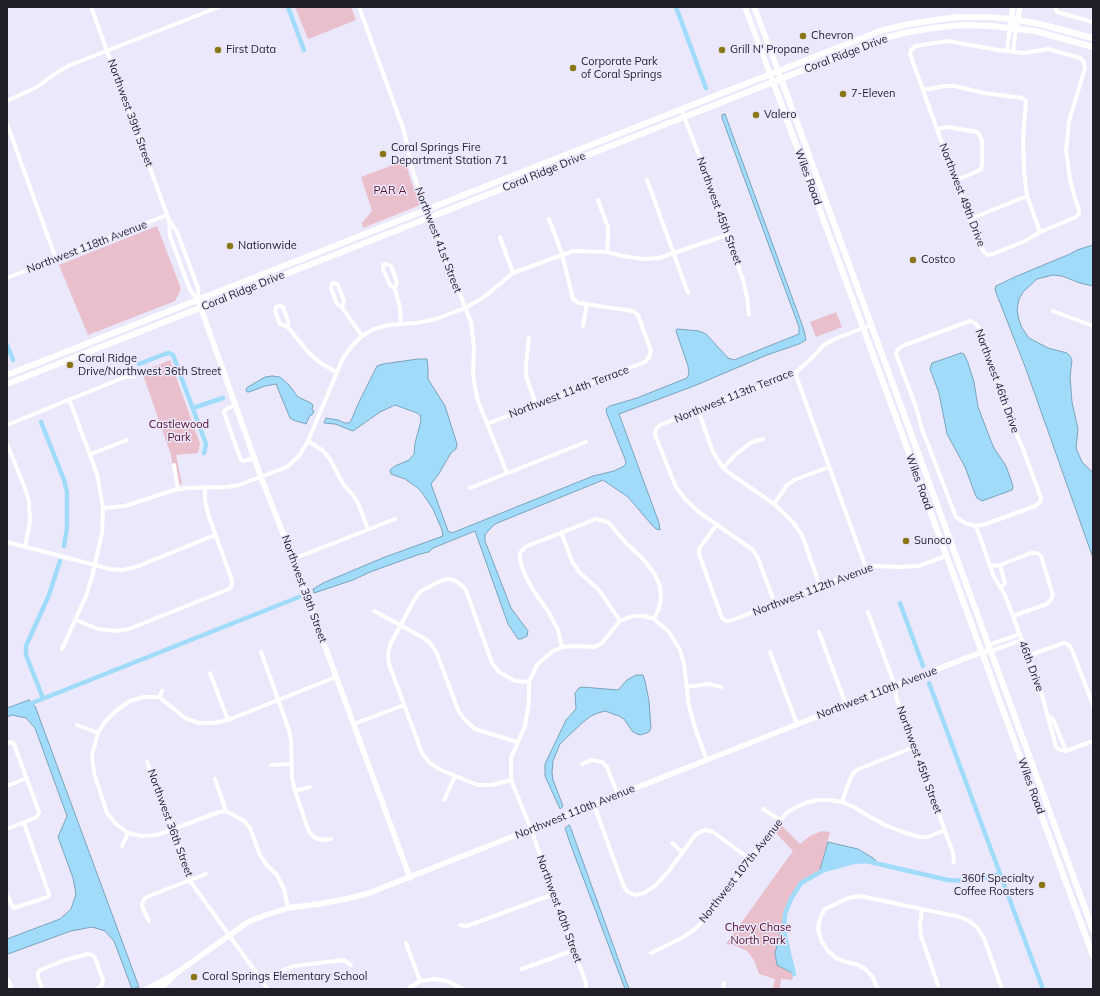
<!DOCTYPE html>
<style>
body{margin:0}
#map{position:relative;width:1100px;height:996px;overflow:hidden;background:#ece8fc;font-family:Mulish,sans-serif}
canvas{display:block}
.frame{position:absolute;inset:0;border:8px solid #211e2a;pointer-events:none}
</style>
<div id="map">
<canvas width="1100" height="996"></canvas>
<div class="frame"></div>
</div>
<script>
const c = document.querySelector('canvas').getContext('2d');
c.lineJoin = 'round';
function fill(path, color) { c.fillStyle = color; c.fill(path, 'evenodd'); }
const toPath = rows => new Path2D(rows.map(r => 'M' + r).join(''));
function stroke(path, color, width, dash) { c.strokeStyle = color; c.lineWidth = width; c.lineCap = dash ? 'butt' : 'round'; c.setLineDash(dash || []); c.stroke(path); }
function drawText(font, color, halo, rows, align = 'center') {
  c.font = font + ' Mulish,sans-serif'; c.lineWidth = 3; c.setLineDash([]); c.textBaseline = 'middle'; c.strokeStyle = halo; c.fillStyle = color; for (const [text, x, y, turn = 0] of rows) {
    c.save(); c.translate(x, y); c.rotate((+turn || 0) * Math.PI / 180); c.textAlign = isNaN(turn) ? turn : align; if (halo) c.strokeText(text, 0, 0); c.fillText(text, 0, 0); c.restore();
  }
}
fill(toPath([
 [295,7,351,7,356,20,308,39],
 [406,160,409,175,420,205,363,228,362,223,372,211,361,177],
 [157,226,181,289,175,301,88,335,59,265],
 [836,312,842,327,816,337,810,322],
 [170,360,200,444,198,453,176,455,182,484,176,485,171,455,142,372],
 [780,824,800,844,810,836,822,831,830,832,819,873,801,883,791,898,780,931,775,953,777,965,794,974,792,980,781,979,780,989,773,989,775,979,759,974,754,960,747,951,736,946,726,944,793,851,774,831]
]), '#e8bfca');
const water = toPath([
 [725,114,804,330,806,340,799,344,767,355,694,386,619,414,659,523,660,530,656,529,651,524,628,497,603,480,495,524,488,531,485,535,485,541,511,608,528,631,527,636,521,639,518,639,508,624,475,531,433,548,429,552,420,554,370,572,353,580,314,593,313,589,323,583,385,557,443,536,442,530,433,509,423,494,418,488,405,479,391,474,390,470,395,466,409,460,414,454,415,443,421,421,420,415,417,413,395,405,380,412,353,431,335,424,324,423,326,418,338,420,345,423,349,423,351,421,358,404,377,366,383,364,418,359,427,359,428,368,428,379,445,406,457,444,456,449,451,453,438,475,431,484,448,531,452,533,593,476,614,471,624,466,626,464,625,459,607,414,606,409,610,406,637,398,687,378,689,374,688,366,676,331,677,329,699,331,706,334,728,358,734,360,799,334,799,327,722,118,722,115,725,114],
 [1093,245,1093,286,1080,283,1062,276,1053,275,1037,279,1023,292,1019,299,1017,310,1019,320,1022,328,1029,338,1048,348,1067,353,1070,356,1072,360,1070,377,1072,402,1078,429,1076,448,1082,462,1090,470,1093,472,1093,558,1026,369,995,290,996,286,1017,276,1070,254,1077,250,1093,245],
 [961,353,964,354,968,363,974,382,978,407,991,441,994,448,1006,466,1013,486,1012,490,982,501,977,498,975,494,965,467,947,434,939,393,930,369,932,363,961,353],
 [272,376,280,377,289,385,298,397,311,403,313,405,312,410,314,411,312,415,310,415,306,424,293,420,290,418,276,384,265,386,249,392,247,392,246,389,248,387,265,377,272,376],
 [636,675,643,675,645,681,649,701,651,728,649,732,641,735,637,734,632,731,624,719,619,716,605,711,598,713,591,716,582,723,560,744,553,761,552,773,553,780,563,806,560,809,545,776,545,764,566,720,576,709,575,693,579,688,582,687,618,690,627,680,636,675],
 [29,700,35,706,139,987,132,989,114,941,105,931,92,927,71,931,8,954,7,950,7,939,60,919,71,909,76,894,73,878,58,837,67,816,35,728,26,718,12,715,7,717,7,708,29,700],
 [569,825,570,826,629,989,625,989,570,843,565,828,569,825],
 [828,842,858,849,873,858,878,863,866,861,853,862,838,865,819,873,828,842],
 [785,914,784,931,789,954,794,974,777,965,775,953,785,914]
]);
fill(water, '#a0dcf9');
stroke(water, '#7aa3bb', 1);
stroke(toPath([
 [288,7,304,50],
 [676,7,706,88],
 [7,345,13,360],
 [139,364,165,354,169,353,173,355,206,444,204,453],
 [193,408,223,398],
 [41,422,64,480,67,492,67,528,64,546],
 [900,603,923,666],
 [929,683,1043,989],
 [43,698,26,655,26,646,49,595,60,561],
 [27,705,299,597],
 [794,974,789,954,784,931,785,914,791,899,801,883,824,870,853,862,866,861,948,880,970,881,1000,874]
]), '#a0dcf9', 4.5);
stroke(toPath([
 [91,7,169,220,177,232,198,288,198,300],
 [359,7,404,131,413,172,424,204,471,322,474,347,473,373,475,387,478,401,507,473],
 [1055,7,1057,12,1093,22],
 [948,41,998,50,1024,53,1048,49,1080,58,1084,62,1085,68,1069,121,1066,151,1070,179,1075,199,1079,209,1079,213,1076,217,1040,232,1025,241,993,254,988,255,984,252,974,232,910,54,911,50,915,46,948,41],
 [1007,51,1010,27],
 [1013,52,1016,28],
 [923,90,945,86,955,86,984,93,1022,98,1026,101,1023,140,1024,171,1027,196,1040,232],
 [7,101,37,87,56,73,68,66,219,7],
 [681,109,706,173,743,280,747,297,749,315],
 [7,124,56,259],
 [937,129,948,127,977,132,980,136,982,141,982,164,981,169,976,172,956,180],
 [647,180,688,293],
 [598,200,608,227,608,238,607,252],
 [970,219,1027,196],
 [169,220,170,236,190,290,198,300],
 [500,237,513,273],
 [7,278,167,215],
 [395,289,390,285,383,269,383,265,386,264,391,266,397,282,395,289,400,308,401,323],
 [342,307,337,304,331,288,332,284,335,283,338,285,344,301,342,307,362,336],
 [1053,311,1093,326],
 [970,321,975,323,979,328,994,370,1007,412,1023,449,1041,498,1040,502,1035,506,986,524,976,526,965,523,956,517,922,429,916,407,896,354,898,349,902,346,970,321],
 [583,326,587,304],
 [288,327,280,324,275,311,276,307,280,306,283,307,288,321,288,327,307,351,319,362,336,372],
 [529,338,526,365,526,376,536,405],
 [795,373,866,568],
 [235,405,225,410,224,413,241,460,244,461,254,458],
 [698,410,713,452,723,468,735,477,774,504,793,522,802,535,820,586],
 [487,424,645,362,649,357,651,351,638,315,633,311,579,303,573,299,562,254,549,219],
 [7,425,125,377,135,376],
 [308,441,322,450,330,459,343,484,352,494,358,503,368,529],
 [7,444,25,488,29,501,30,521,25,547],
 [91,454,127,440],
 [174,465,178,489],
 [723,468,736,454,752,442,763,439],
 [470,488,586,442],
 [774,504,787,485,794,480,829,467],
 [103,508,125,506,174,490,187,488,227,487,239,485,287,467,299,456,308,441,343,358,352,346,362,336,374,329,389,325,416,323,436,319,465,308,484,297,513,273,573,251,607,252,622,256,644,259,659,258,727,235],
 [717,524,699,549,699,554,722,618,726,621,730,621,866,568,876,566,898,567,919,566,946,556],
 [976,526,994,577,1005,595,1013,616,1042,695,1056,747,1060,750,1066,751,1093,741],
 [561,532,572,561,580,573,599,590,620,621],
 [7,542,110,569,122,570,136,567,215,535],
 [293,559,395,519],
 [1000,565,1005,583,1001,588],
 [990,566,1000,565,1031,553,1037,553,1041,556,1052,592,1053,595,1051,600,1047,604,1013,616],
 [775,604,758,558,753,550,700,513,685,499,676,487,655,435,656,429,660,425,795,373,811,359,824,345,835,339,871,325],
 [374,611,422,637,429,642,436,651,458,710,464,719,475,729,517,742],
 [868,612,895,686,896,697,953,853,954,862],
 [76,620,98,629,118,631,129,629,229,589,232,585,232,580,209,517,205,501,205,488],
 [819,632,846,705],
 [989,645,1020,634],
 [562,647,558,630,548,611,533,590,524,573,520,560,520,553,525,547,596,519,608,522,626,543,644,560,654,573,660,586,661,598,659,608,654,619],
 [62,649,86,596,92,577,102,533,103,508,97,474,69,399],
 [991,651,1022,640],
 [261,652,289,730,291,741,292,778,295,791,309,832,315,838,322,840,331,839],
 [770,652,797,724],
 [1027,656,1064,643,1069,645,1072,650,1093,705],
 [210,673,228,720],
 [687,687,709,684,721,687],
 [159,697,162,691],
 [1048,716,1053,719,1066,751],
 [354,724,404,705],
 [77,725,98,733],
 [7,743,12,742,14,744,39,812,37,817,7,829],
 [147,762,190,881,268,989],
 [582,764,591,760,602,762,607,767,618,795],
 [271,765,291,764],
 [215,779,226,811],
 [511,780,492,785,477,785,439,769,429,762,422,753,389,664,388,653,391,643,414,600,421,591,438,582,447,579,454,580,460,584,466,590,492,663,499,672,515,681,529,682],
 [7,786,27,778],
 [295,791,310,787],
 [444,800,455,776],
 [842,802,849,782,853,773,859,769,914,747],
 [594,805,624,887,628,892,635,895,644,893,655,886,668,872,696,834,702,831,707,830,713,832,750,859],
 [763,809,780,820],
 [226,811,219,812,157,835,141,836,128,833,116,824,107,813,94,773,92,755,98,733,104,723,116,711,130,701,144,697,159,697,185,718,199,723,213,723,228,720,336,677],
 [226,811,244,821,250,828,260,855,266,864,277,875,284,889,288,908],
 [672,843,682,852],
 [122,846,128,833],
 [7,894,12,906,14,908,48,897,49,894,24,823],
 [922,909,920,925,921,936,938,985],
 [149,921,143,909,142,904,144,899,149,896,206,874],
 [460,925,467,926,554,894],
 [406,943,420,981],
 [651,953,682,938,695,929,709,915,780,820,789,811,805,803,817,800,830,800,842,802,854,807,870,817,885,825,903,832,919,837,928,837,945,830],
 [522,969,574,950],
 [262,981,281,971,294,966,344,960,351,965],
 [42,989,38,977,38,973,40,970,65,960,88,954,92,955,95,958,103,980,102,985,97,989],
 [408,989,420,981,434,979,447,981,463,989],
 [586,989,586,983,574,950,531,829,511,780,511,758,525,726,529,702,529,682,537,665,553,651,562,647,575,646,594,647,601,644,620,621,633,616,644,616,654,619,669,632,680,650,684,664,689,706,696,731,707,760],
 [723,989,724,983],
 [878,989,872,976,865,969,856,964,846,962,836,958,828,951,821,940,818,928,820,918,825,909,848,898,860,896,960,917,969,921,977,927,984,938,1002,989]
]), '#fff', 4);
stroke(toPath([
 [745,7,770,74],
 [754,7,778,70],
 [1010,27,1013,7],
 [1016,28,1020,7],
 [198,300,261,477,293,559,410,878],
 [147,989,175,974,248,922,263,916,288,908,319,904,346,899,369,893,953,663,982,652,991,651],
 [160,989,174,976]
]), '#fff', 5.5);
stroke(toPath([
 [780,76,1093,930],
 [772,79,1093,956],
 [7,375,880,31,909,24,935,20,958,17,990,17,1018,20,1040,24,1093,38],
 [7,384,882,39,904,33,933,28,963,25,992,26,1035,31,1093,47]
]), '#fff', 6);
stroke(toPath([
 [7,980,10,989]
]), '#fff', 7);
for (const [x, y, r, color] of [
 [803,36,4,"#887619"],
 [218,50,4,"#887619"],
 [722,50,4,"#887619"],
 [573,68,4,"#887619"],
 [843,94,4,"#887619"],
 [756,115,4,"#887619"],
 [383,154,4,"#887619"],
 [230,246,4,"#887619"],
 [913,260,4,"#887619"],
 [70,365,4,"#887619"],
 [906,541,4,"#887619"],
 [1042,885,4,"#887619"],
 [194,977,4,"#887619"]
]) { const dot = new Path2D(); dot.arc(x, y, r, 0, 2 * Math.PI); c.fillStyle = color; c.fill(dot); stroke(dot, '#ece8fc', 1.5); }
drawText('11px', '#211e2a', '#ece8fc', [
 ["Chevron",811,36],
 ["First Data",226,50],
 ["Grill N' Propane",730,50],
 ["Corporate Park",581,62],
 ["of Coral Springs",581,75],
 ["7-Eleven",851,94],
 ["Valero",764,115],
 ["Coral Springs Fire",391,148],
 ["Department Station 71",391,161],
 ["Nationwide",238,246],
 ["Costco",921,260],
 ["Coral Ridge",78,359],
 ["Drive/Northwest 36th Street",78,372],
 ["Sunoco",914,541],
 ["360f Specialty",1034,879,"right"],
 ["Coffee Roasters",1034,892,"right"],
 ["Coral Springs Elementary School",202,977]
], 'left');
drawText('11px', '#211e2a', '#ece8fc', [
 ["Coral Ridge Drive",846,54,-21],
 ["Northwest 39th Street",130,113,70],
 ["Coral Ridge Drive",544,172,-22],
 ["Wiles Road",808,177,70],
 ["Northwest 49th Drive",962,195,69],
 ["Northwest 45th Street",719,211,70],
 ["Northwest 41st Street",438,240,69],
 ["Northwest 118th Avenue",87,247,-21],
 ["Coral Ridge Drive",243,291,-22],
 ["Northwest 46th Drive",997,381,70],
 ["Northwest 114th Terrace",569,392,-21],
 ["Northwest 113th Terrace",734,396,-22],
 ["Wiles Road",919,482,70],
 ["Northwest 39th Street",304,589,70],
 ["Northwest 112th Avenue",813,590,-21],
 ["46th Drive",1031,666,70],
 ["Northwest 110th Avenue",877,693,-21],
 ["Northwest 45th Street",919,760,70],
 ["Wiles Road",1031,786,70],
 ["Northwest 110th Avenue",575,812,-22],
 ["Northwest 36th Street",170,823,70],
 ["Northwest 107th Avenue",741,871,-52],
 ["Northwest 40th Street",559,909,70]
]);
drawText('11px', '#56102d', '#ece8fc', [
 ["PAR A",390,191],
 ["Castlewood",179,425],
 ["Park",179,438],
 ["Chevy Chase",758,928],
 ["North Park",758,941]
]);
</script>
